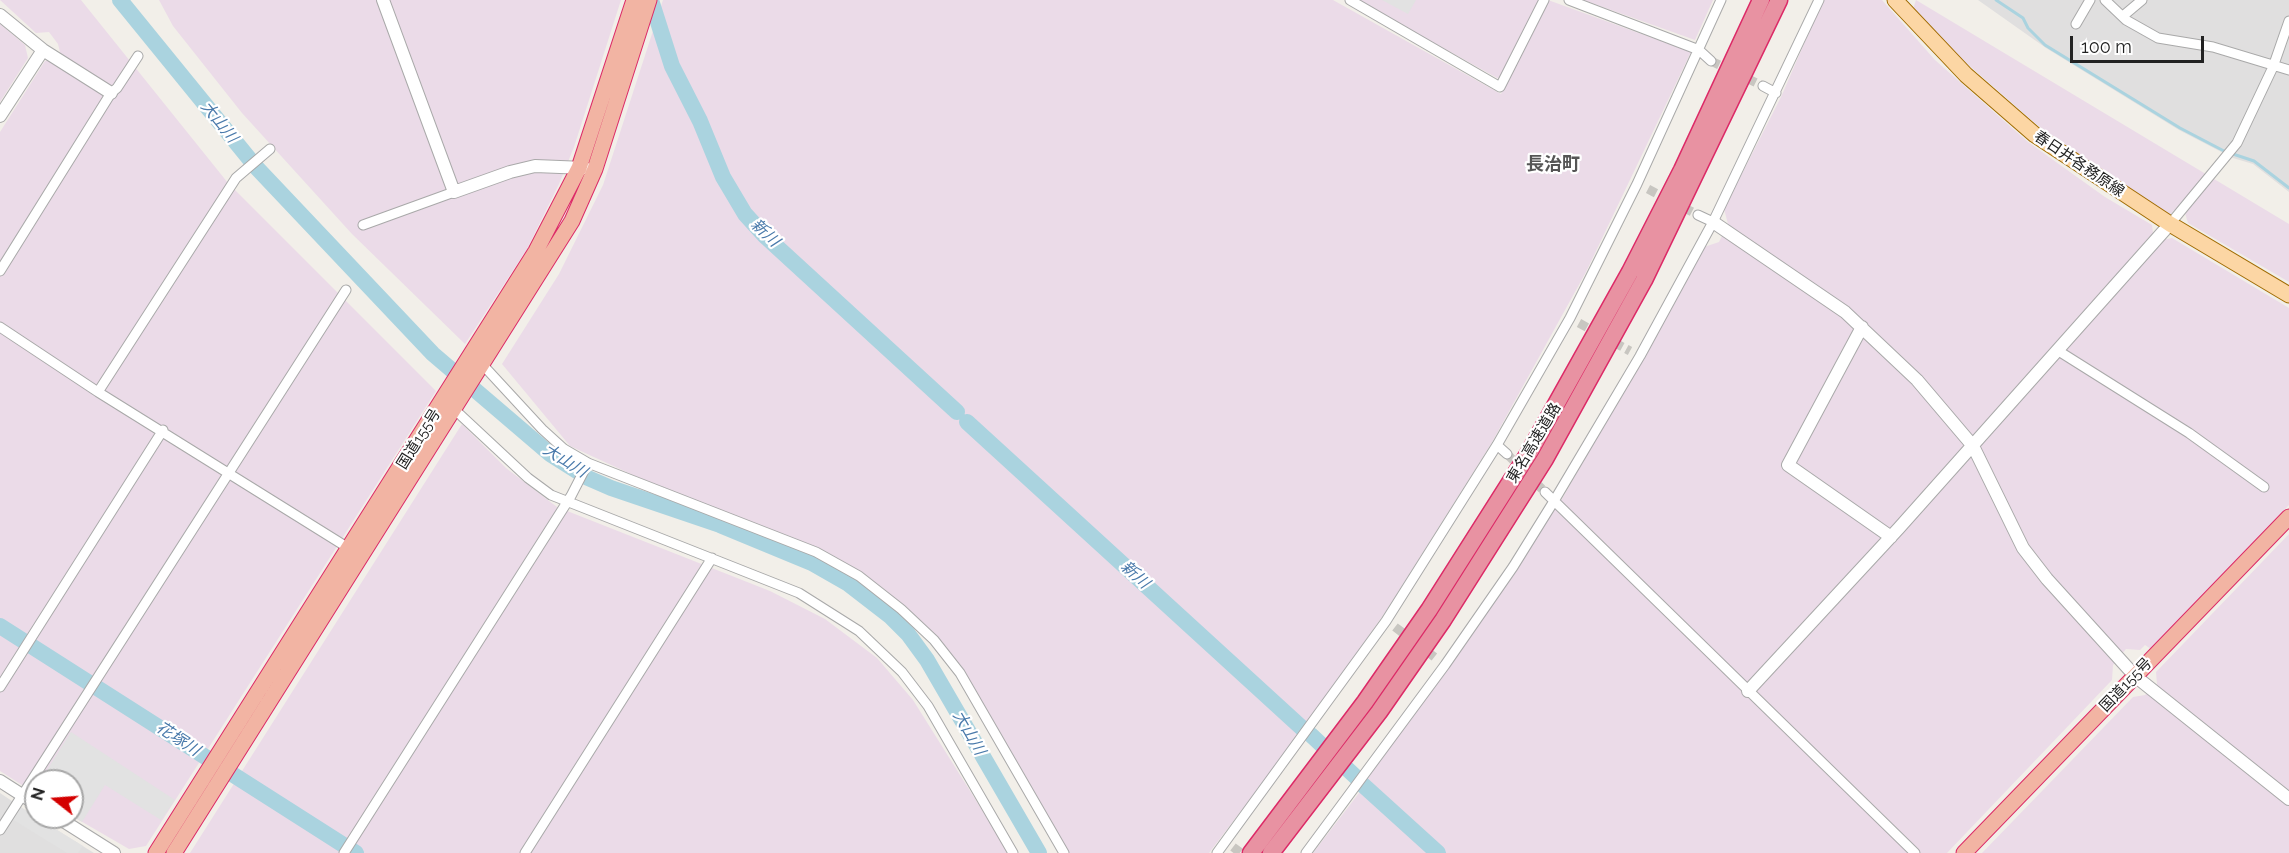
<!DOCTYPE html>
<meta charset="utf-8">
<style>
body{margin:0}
#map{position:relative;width:2289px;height:853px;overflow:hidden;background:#f2efe9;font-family:Raleway,sans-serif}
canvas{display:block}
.north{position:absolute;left:24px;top:769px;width:60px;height:60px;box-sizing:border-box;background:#fff;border:2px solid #a7a7a7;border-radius:50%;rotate:287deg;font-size:16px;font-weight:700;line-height:24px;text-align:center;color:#222}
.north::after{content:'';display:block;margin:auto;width:21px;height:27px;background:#d40000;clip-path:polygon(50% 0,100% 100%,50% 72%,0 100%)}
.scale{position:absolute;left:2070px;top:36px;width:134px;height:27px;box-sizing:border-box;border:3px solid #222;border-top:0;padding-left:8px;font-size:18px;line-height:21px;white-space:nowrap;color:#222;-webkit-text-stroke:4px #fff;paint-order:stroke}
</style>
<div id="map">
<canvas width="2289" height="853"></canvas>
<div class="north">N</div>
<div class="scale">100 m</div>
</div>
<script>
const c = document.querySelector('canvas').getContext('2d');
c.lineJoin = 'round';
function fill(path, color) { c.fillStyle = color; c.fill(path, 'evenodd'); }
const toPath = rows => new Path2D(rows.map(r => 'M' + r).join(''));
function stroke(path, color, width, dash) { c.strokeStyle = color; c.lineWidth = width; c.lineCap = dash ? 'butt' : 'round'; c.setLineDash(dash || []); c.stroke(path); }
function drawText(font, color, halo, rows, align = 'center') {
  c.font = font + ' Raleway,"Noto Sans JP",sans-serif'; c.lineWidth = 4.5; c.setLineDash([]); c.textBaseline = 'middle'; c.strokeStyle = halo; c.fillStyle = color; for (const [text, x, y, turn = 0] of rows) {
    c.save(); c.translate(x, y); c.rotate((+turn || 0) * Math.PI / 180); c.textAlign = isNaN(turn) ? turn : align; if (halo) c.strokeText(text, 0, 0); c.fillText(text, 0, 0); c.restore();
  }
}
fill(toPath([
 [1978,0,2289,0,2289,192,2253,164,2233,158,2179,130,2046,48],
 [0,793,36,817,94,853,0,853]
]), '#e0dfdf');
fill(toPath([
 [0,0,81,0,228,183,436,391,146,846,129,849,72,816,72,781,36,781,36,794,0,771,0,132,45,61,51,60,60,52,58,44,49,32,36,33],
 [159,0,621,0,574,147,559,184,527,249,465,344,352,234,242,113,173,26],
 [663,0,1333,0,1501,94,1548,0,1691,52,1586,272,1491,444,1386,611,1310,720,1209,853,1068,853,993,727,983,703,949,653,929,630,883,588,853,568,806,544,635,476,570,446,502,364,559,274,603,185],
 [1357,0,1540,0,1503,76,1499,79],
 [1583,0,1713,0,1695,40],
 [1823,0,1882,0,1935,60,2028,142,2105,197,2152,225,2153,233,2162,240,2172,238,2289,308,2289,505,2151,649,2145,645,2140,650,2126,649,2113,665,2112,680,1947,853,1313,853,1359,793,1368,776,1562,499,1704,247,1719,242,1728,224,1724,209,1781,97],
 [1916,0,2289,224,2289,282,2188,223,2185,213,2174,210,2168,217,2036,124,1957,55,1913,9],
 [0,24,25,45,28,58,0,102],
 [462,424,506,468,557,507,770,591,825,619,877,658,913,700,1009,853,190,853],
 [2289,534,2289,853,1982,853,2133,697,2145,695,2157,684,2156,672]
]), '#ebdbe8');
fill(toPath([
 [1382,0,1416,0,1408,14],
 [71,732,175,800,161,820,105,785,82,822,72,816,72,781,40,781],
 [20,807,83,846,78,853,67,853,12,819]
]), '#e2e2e2');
stroke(toPath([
 [1996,0,2023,18,2028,28,2045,45,2180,128,2224,151,2254,161,2289,188]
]), '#aad3df', 3);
stroke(toPath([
 [120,0,256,167,433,354,550,454,588,478,611,488,720,525,812,563,847,583,891,617,908,634,927,660,1039,853],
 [651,0,672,66,700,121,723,177,745,214,765,236,957,412],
 [967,422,1303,729],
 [0,626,356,853],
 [1311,735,1358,779],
 [1363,785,1438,853]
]), '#aad3df', 16);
stroke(toPath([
 [1711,61,1763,86],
 [1648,189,1698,215],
 [1579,323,1630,351],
 [1507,454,1545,492],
 [1395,627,1437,659],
 [1233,847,1241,853]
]), '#c8c6c1', 9, [9, 4.5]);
const minor = toPath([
 [1350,0,1500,87,1544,0],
 [1569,0,1699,50,1711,61],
 [2105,0,2126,20,2158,38,2213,47,2289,70],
 [2123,16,2142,0],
 [2076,24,2090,0],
 [1763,86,1776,93],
 [1698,215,1713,222],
 [2170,224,2237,143,2273,67,2289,21],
 [363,225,454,192],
 [0,271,111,93,117,88,138,56],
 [0,327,98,392,350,549],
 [2057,350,2189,433,2264,487],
 [482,364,542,429,564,449,588,463,816,552,859,576,901,609,934,640,960,673,1064,853],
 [98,392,236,178,270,149],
 [454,409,528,478,551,495,799,593,859,631,902,672,928,706,1013,853],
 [1497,445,1507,454],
 [1545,492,1915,853],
 [0,687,163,430],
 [0,830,346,290],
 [344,853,571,496,588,463],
 [525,853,712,558],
 [1217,853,1386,621,1497,445,1570,318,1637,184,1721,0],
 [1306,853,1445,665,1513,567,1554,501,1640,356,1713,222,1819,0]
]);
const tertiary = toPath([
 [383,0,454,192,510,172,535,166,585,168],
 [0,15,43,50,111,93],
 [0,116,43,50],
 [1713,222,1845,312,1917,380,1973,446,2023,548,2047,579,2135,676,2289,799],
 [1862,327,1788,465,1891,537],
 [1748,691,1899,528,2170,224],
 [0,781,36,804],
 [57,817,114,853]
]);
const primary = toPath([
 [1895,0,1966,75,2035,135,2170,224,2289,295]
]);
const trunk = toPath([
 [156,853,536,251,579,168,634,0],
 [174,853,572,221,595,169,649,0],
 [1964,853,2289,517]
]);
const motorway = toPath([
 [1251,853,1365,702,1429,610,1530,451,1630,272,1682,170,1761,0],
 [1271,853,1379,712,1443,620,1545,459,1644,280,1779,0]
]);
stroke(minor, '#a9a9a9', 11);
stroke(tertiary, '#a9a9a9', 14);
stroke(primary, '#a06b00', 17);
stroke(trunk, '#dc2a67', 17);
stroke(motorway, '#dc2a67', 19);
stroke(minor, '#fff', 9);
stroke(tertiary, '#fff', 12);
stroke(primary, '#fcd6a4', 15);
stroke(trunk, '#f2b4a3', 15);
stroke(motorway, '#e892a2', 16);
drawText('15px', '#222', '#fff', [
 ["春日井各務原線",2079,164,34],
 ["国道155号",419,439,-58],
 ["東名高速道路",1534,443,-59],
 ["国道155号",2126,685,-46]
]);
drawText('italic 16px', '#4a7aab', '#fff', [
 ["大山川",219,122,51],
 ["新川",765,233,43],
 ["大山川",565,461,32],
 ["新川",1135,575,42],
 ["大山川",969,733,60],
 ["花塚川",178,739,33]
]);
drawText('bold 18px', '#555', '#fff', [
 ["長治町",1553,165]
]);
</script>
